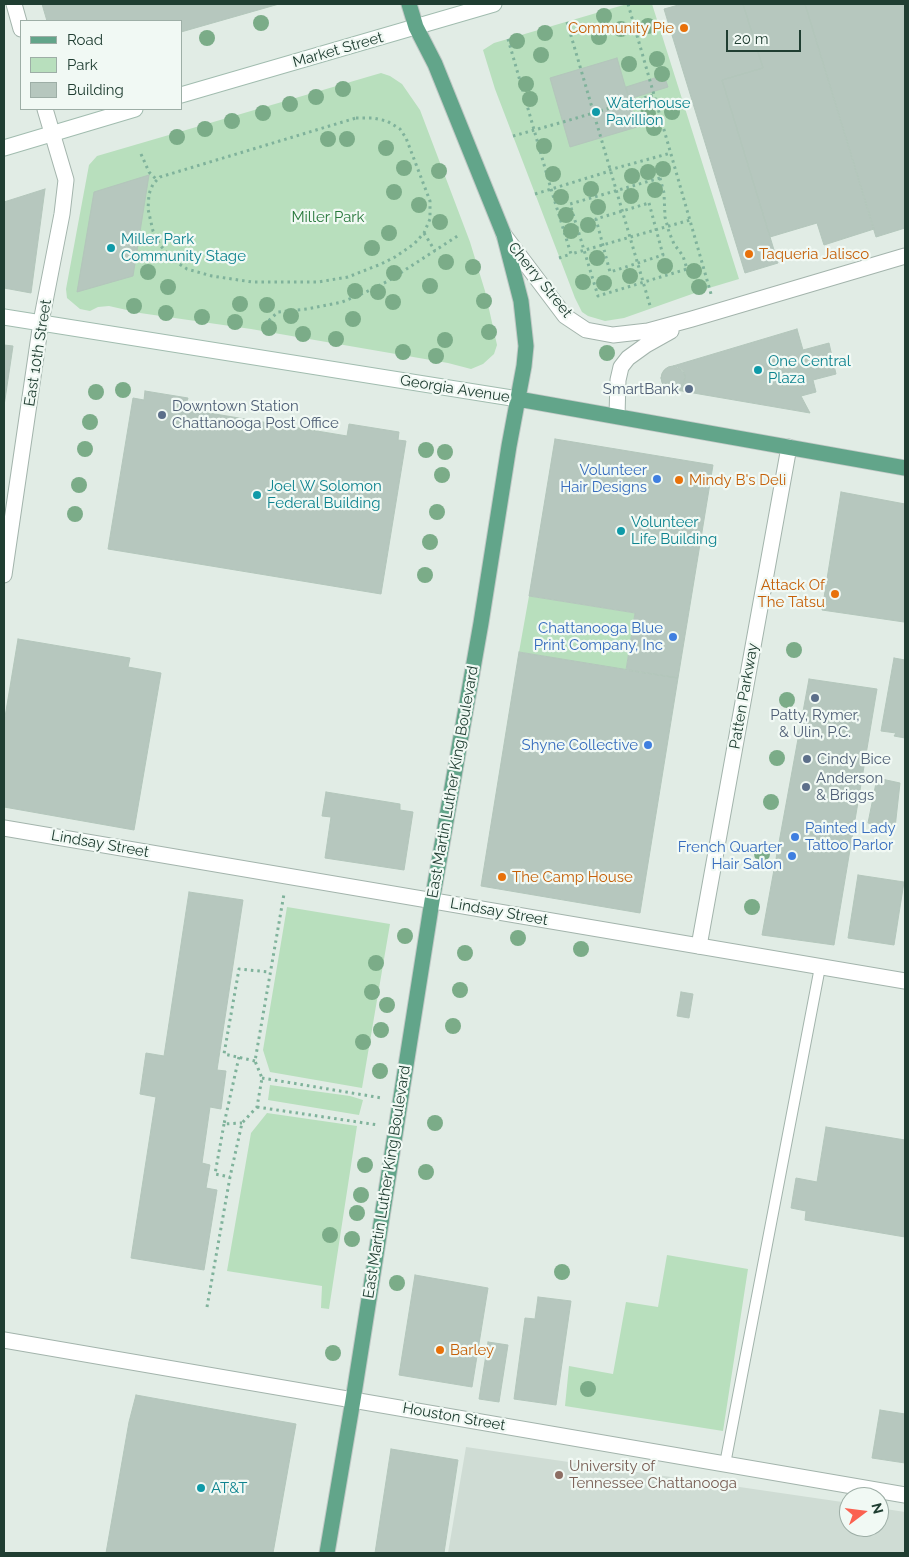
<!DOCTYPE html>
<style>
body{margin:0}
#map{position:relative;width:909px;height:1557px;overflow:hidden;background:#e1ece5;font-family:Raleway,sans-serif}
canvas{display:block}
.frame{position:absolute;inset:0;border:5px solid #203e32;pointer-events:none}
.legend{position:absolute;left:20px;top:20px;width:162px;height:90px;box-sizing:border-box;background:#f1f9f4;border:1px solid #9daea6;margin:0;padding:6px 9px;list-style:none;font-size:15px;color:#203e32}
.legend li{display:flex;align-items:center;gap:10px;height:25px}
.legend b{width:25px;border:1px solid #9daea6}
.north{position:absolute;left:839px;top:1487px;width:50px;height:50px;box-sizing:border-box;background:#f1f9f4;border:1px solid #9daea6;border-radius:50%;rotate:75deg;font-size:14px;font-weight:700;line-height:20px;text-align:center;color:#203e32}
.north::after{content:'';display:block;margin:auto;width:18px;height:22px;background:#fb6150;clip-path:polygon(50% 0,100% 100%,50% 72%,0 100%)}
.scale{position:absolute;left:726px;top:30px;width:75px;height:22px;box-sizing:border-box;border:2px solid #203e32;border-top:0;padding-left:6px;font-size:15px;line-height:18px;white-space:nowrap;color:#203e32;-webkit-text-stroke:4px #f1f9f4;paint-order:stroke}
</style>
<div id="map">
<canvas width="909" height="1557"></canvas>
<div class="frame"></div>
<ul class="legend">
<li><b style="height:6px;background:#62a58a"></b>Road</li>
<li><b style="height:14px;background:#b8dfbd"></b>Park</li>
<li><b style="height:14px;background:#b6c7be"></b>Building</li>
</ul>
<div class="north">N</div>
<div class="scale">20 m</div>
</div>
<script>
const c = document.querySelector('canvas').getContext('2d');
c.lineJoin = 'round';
function fill(path, color) { c.fillStyle = color; c.fill(path, 'evenodd'); }
const toPath = rows => new Path2D(rows.map(r => 'M' + r).join(''));
function stroke(path, color, width, dash) { c.strokeStyle = color; c.lineWidth = width; c.lineCap = dash ? 'butt' : 'round'; c.setLineDash(dash || []); c.stroke(path); }
function drawText(font, color, halo, rows, align = 'center') {
  c.font = font + ' Raleway,sans-serif'; c.lineWidth = 4.5; c.setLineDash([]); c.textBaseline = 'middle'; c.strokeStyle = halo; c.fillStyle = color; for (const [text, x, y, turn = 0] of rows) {
    c.save(); c.translate(x, y); c.rotate((+turn || 0) * Math.PI / 180); c.textAlign = isNaN(turn) ? turn : align; if (halo) c.strokeText(text, 0, 0); c.fillText(text, 0, 0); c.restore();
  }
}
fill(toPath([
 [466,1447,849,1503,849,1527,879,1527,879,1508,905,1512,905,1553,448,1553]
]), '#cfdcd4');
fill(toPath([
 [627,4,652,4,739,279,709,288,624,318,605,321,588,316,582,312,575,298,495,89,483,50,494,43],
 [381,73,390,76,402,84,420,110,470,242,485,291,497,345,494,354,483,364,471,369,448,363,251,329,140,313,109,306,98,307,90,311,80,309,67,298,66,289,89,165,97,156],
 [529,596,635,613,626,670,519,652],
 [287,907,390,924,362,1088,270,1072,263,1050],
 [270,1085,350,1096,363,1100,359,1115,268,1100],
 [267,1113,357,1126,329,1309,321,1308,322,1286,227,1271,251,1133],
 [667,1255,748,1269,723,1431,565,1406,569,1366,613,1374,626,1302,658,1307]
]), '#b8dfbd');
const building = toPath([
 [42,4,279,4,181,32,181,21,47,21,42,4],
 [682,4,743,4,763,68,722,80,778,263,745,273,664,9,682,4],
 [743,4,805,4,874,229,824,245,817,223,770,237,722,80,763,68,743,4],
 [805,4,905,4,905,228,876,237,805,4],
 [617,58,637,127,570,147,550,78,617,58],
 [664,75,668,87,629,99,626,87,664,75],
 [149,175,133,276,77,292,94,192,149,175],
 [45,189,31,293,4,288,4,202,45,189],
 [797,329,803,350,829,343,836,374,813,380,816,392,801,396,810,413,676,390,679,388,684,383,685,375,680,369,673,366,797,329],
 [4,345,13,346,4,406,4,345],
 '661 378a12 12 0 1 1 24 0a12 12 0 1 1-24 0Z',
 [145,391,188,398,185,409,347,436,349,424,399,432,398,440,406,441,381,594,108,549,133,398,144,400,145,391],
 [555,439,713,465,678,678,626,670,635,613,529,596,555,439],
 [841,492,905,504,905,613,904,622,822,610,841,492],
 [18,639,130,658,128,667,161,673,134,830,4,807,4,723,18,639],
 [519,652,678,678,640,913,481,886,519,652],
 [894,658,905,660,905,738,894,736,896,733,881,731,894,658],
 [809,679,877,689,834,945,762,935,809,679],
 [877,778,900,783,895,828,868,823,877,778],
 [326,792,400,804,400,810,413,812,404,870,325,858,331,817,322,816,326,792],
 [858,875,904,882,894,945,848,938,858,875],
 [189,892,243,900,217,1070,226,1071,221,1109,210,1107,202,1163,210,1165,206,1188,217,1190,204,1270,131,1258,156,1097,140,1094,146,1053,164,1056,189,892],
 [681,992,693,994,689,1018,677,1016,681,992],
 [826,1127,905,1140,905,1237,805,1220,806,1211,791,1208,796,1178,817,1182,826,1127],
 [415,1275,488,1288,472,1387,399,1375,415,1275],
 [538,1297,571,1301,556,1405,514,1399,525,1318,535,1319,538,1297],
 [488,1342,508,1345,499,1402,479,1399,488,1342],
 [136,1395,296,1424,273,1553,106,1553,129,1422,136,1395],
 [880,1410,905,1414,905,1463,872,1458,880,1410],
 [391,1449,458,1460,444,1553,375,1553,391,1449]
]);
fill(building, '#b6c7be');
stroke(building, '#b3c6bb', 1);
const service = toPath([
 [725,1464,820,967]
]);
const minor = toPath([
 [14,4,21,29],
 [504,235,565,316,586,330,613,335,648,331,692,319,905,256],
 [617,416,618,380,621,367,628,358,646,345,671,331],
 [4,575,41,322,62,214,66,180,45,109],
 [699,946,789,447],
 [4,1340,905,1495]
]);
const tertiary = toPath([
 [4,828,905,981]
]);
const secondary = toPath([
 [181,95,494,4],
 [4,148,135,109],
 [4,317,518,399]
]);
const primary = toPath([
 [518,399,905,468],
 [327,1553,353,1400,432,901,481,623,509,446,524,366,526,346,521,301,504,235,435,64,416,27,409,4]
]);
stroke(service, '#a3b4ac', 12);
stroke(minor, '#a3b4ac', 17);
stroke(tertiary, '#a3b4ac', 17);
stroke(secondary, '#a1bcaf', 17);
stroke(primary, '#c1c9c6', 17);
stroke(toPath([
 [628,4,711,294],
 [567,22,651,309],
 [508,39,551,189,571,254,690,220],
 [356,118,373,118,387,121,400,129,406,138,430,201,430,219,424,233,414,244,395,257,381,264,348,277,318,282,252,282,212,276,187,269,173,260,160,245,153,231,148,209,149,194,153,184,160,177,356,118],
 [513,136,563,122,654,95],
 [141,154,149,172,157,180],
 [609,170,671,153],
 [660,178,664,193,665,217,669,232,674,244,683,256,687,269,598,296,570,204,660,178],
 [535,194,610,171],
 [649,203,663,255,610,272,596,219,649,203],
 [424,233,435,251],
 [559,258,571,254],
 [264,325,278,312,307,309,342,302,366,292,388,281,459,235],
 [239,1057,224,1124,242,1123],
 [255,1061,224,1054,239,969,270,972],
 [262,1078,382,1098],
 [257,1107,378,1125],
 [224,1124,215,1174,230,1177],
 [207,1307,230,1177,242,1123,257,1107,262,1078,255,1061,284,894]
]), '#7fb29b', 3, [2.5, 4]);
stroke(service, '#fff', 10);
stroke(minor, '#fff', 15);
stroke(tertiary, '#fff', 15);
stroke(secondary, '#fff', 15);
stroke(primary, '#62a58a', 15);
c.fillStyle = '#7bac88';
for (const [x, y] of [
 [604,16],
 [261,23],
 [648,26],
 [621,29],
 [545,33],
 [599,37],
 [207,38],
 [517,41],
 [541,55],
 [657,59],
 [629,64],
 [662,74],
 [526,84],
 [343,89],
 [316,97],
 [530,99],
 [290,104],
 [672,112],
 [263,113],
 [648,114],
 [232,121],
 [654,128],
 [205,129],
 [177,137],
 [328,139],
 [347,139],
 [544,146],
 [386,148],
 [404,168],
 [663,169],
 [439,171],
 [648,172],
 [553,174],
 [632,176],
 [591,189],
 [655,190],
 [394,192],
 [631,196],
 [561,197],
 [419,205],
 [598,207],
 [566,215],
 [440,222],
 [588,225],
 [571,231],
 [389,233],
 [372,248],
 [597,258],
 [446,262],
 [665,266],
 [473,267],
 [694,271],
 [148,272],
 [394,273],
 [630,276],
 [583,282],
 [604,283],
 [430,286],
 [168,287],
 [699,287],
 [355,291],
 [378,292],
 [484,301],
 [393,302],
 [240,304],
 [267,305],
 [134,306],
 [166,313],
 [291,316],
 [202,317],
 [353,319],
 [235,322],
 [269,328],
 [489,332],
 [303,334],
 [336,339],
 [445,340],
 [403,352],
 [607,353],
 [436,356],
 [123,390],
 [96,392],
 [90,422],
 [85,449],
 [426,450],
 [445,452],
 [442,475],
 [79,485],
 [437,512],
 [75,514],
 [430,542],
 [425,575],
 [794,650],
 [787,700],
 [777,758],
 [771,802],
 [762,854],
 [752,907],
 [405,936],
 [518,938],
 [581,949],
 [465,953],
 [376,963],
 [460,990],
 [372,992],
 [387,1005],
 [453,1026],
 [381,1030],
 [363,1042],
 [380,1071],
 [435,1123],
 [365,1165],
 [426,1172],
 [361,1195],
 [357,1213],
 [330,1235],
 [352,1239],
 [562,1272],
 [397,1283],
 [333,1353],
 [588,1389]
]) { c.beginPath(); c.arc(x, y, 8, 0, 2 * Math.PI); c.fill(); }
for (const [x, y, r, color] of [
 [684,28,5,"#e8710a"],
 [596,112,5,"#0f9aa8"],
 [111,248,5,"#0f9aa8"],
 [749,254,5,"#e8710a"],
 [758,370,5,"#0f9aa8"],
 [689,389,5,"#5c6f8a"],
 [162,415,5,"#5c6f8a"],
 [657,479,5,"#3f7fe0"],
 [679,480,5,"#e8710a"],
 [257,495,5,"#0f9aa8"],
 [621,531,5,"#0f9aa8"],
 [835,594,5,"#e8710a"],
 [673,637,5,"#3f7fe0"],
 [815,698,5,"#5c6f8a"],
 [648,745,5,"#3f7fe0"],
 [807,759,5,"#5c6f8a"],
 [806,787,5,"#5c6f8a"],
 [795,837,5,"#3f7fe0"],
 [792,856,5,"#3f7fe0"],
 [502,877,5,"#e8710a"],
 [440,1350,5,"#e8710a"],
 [559,1475,5,"#8d6e63"],
 [201,1488,5,"#0f9aa8"]
]) { const dot = new Path2D(); dot.arc(x, y, r, 0, 2 * Math.PI); c.fillStyle = color; c.fill(dot); stroke(dot, '#f1f9f4', 2); }
drawText('15px', '#c56008', '#f1f9f4', [
 ["Community Pie",674,28,"right"],
 ["Taqueria Jalisco",759,254],
 ["Mindy B's Deli",689,480],
 ["Attack Of",825,585,"right"],
 ["The Tatsu",825,602,"right"],
 ["The Camp House",512,877],
 ["Barley",450,1350]
], 'left');
drawText('15px', '#203e32', '#f1f9f4', [
 ["Market Street",338,50,-16],
 ["Cherry Street",540,280,51],
 ["East 10th Street",38,353,-81],
 ["Georgia Avenue",455,389,9],
 ["Patten Parkway",744,696,-80],
 ["East Martin Luther King Boulevard",453,782,-80],
 ["Lindsay Street",100,844,10],
 ["Lindsay Street",499,912,10],
 ["East Martin Luther King Boulevard",387,1182,-81],
 ["Houston Street",454,1417,10]
]);
drawText('15px', '#0d838f', '#f1f9f4', [
 ["Waterhouse",606,103],
 ["Pavillion",606,120],
 ["Miller Park",121,239],
 ["Community Stage",121,256],
 ["One Central",768,361],
 ["Plaza",768,378],
 ["Joel W Solomon",267,486],
 ["Federal Building",267,503],
 ["Volunteer",631,522],
 ["Life Building",631,539],
 ["AT&T",211,1488]
], 'left');
drawText('15px', '#27783b', '#f1f9f4', [
 ["Miller Park",328,217]
]);
drawText('15px', '#4e5e75', '#f1f9f4', [
 ["SmartBank",679,389,"right"],
 ["Downtown Station",172,406],
 ["Chattanooga Post Office",172,423],
 ["Patty, Rymer,",815,715,"center"],
 ["& Ulin, P.C.",815,732,"center"],
 ["Cindy Bice",817,759],
 ["Anderson",816,778],
 ["& Briggs",816,795]
], 'left');
drawText('15px', '#366cbe', '#f1f9f4', [
 ["Volunteer",647,470],
 ["Hair Designs",647,487],
 ["Chattanooga Blue",663,628],
 ["Print Company, Inc",663,645],
 ["Shyne Collective",638,745],
 ["Painted Lady",805,828,"left"],
 ["Tattoo Parlor",805,845,"left"],
 ["French Quarter",782,847],
 ["Hair Salon",782,864]
], 'right');
drawText('15px', '#785e54', '#f1f9f4', [
 ["University of",569,1466],
 ["Tennessee Chattanooga",569,1483]
], 'left');
</script>
